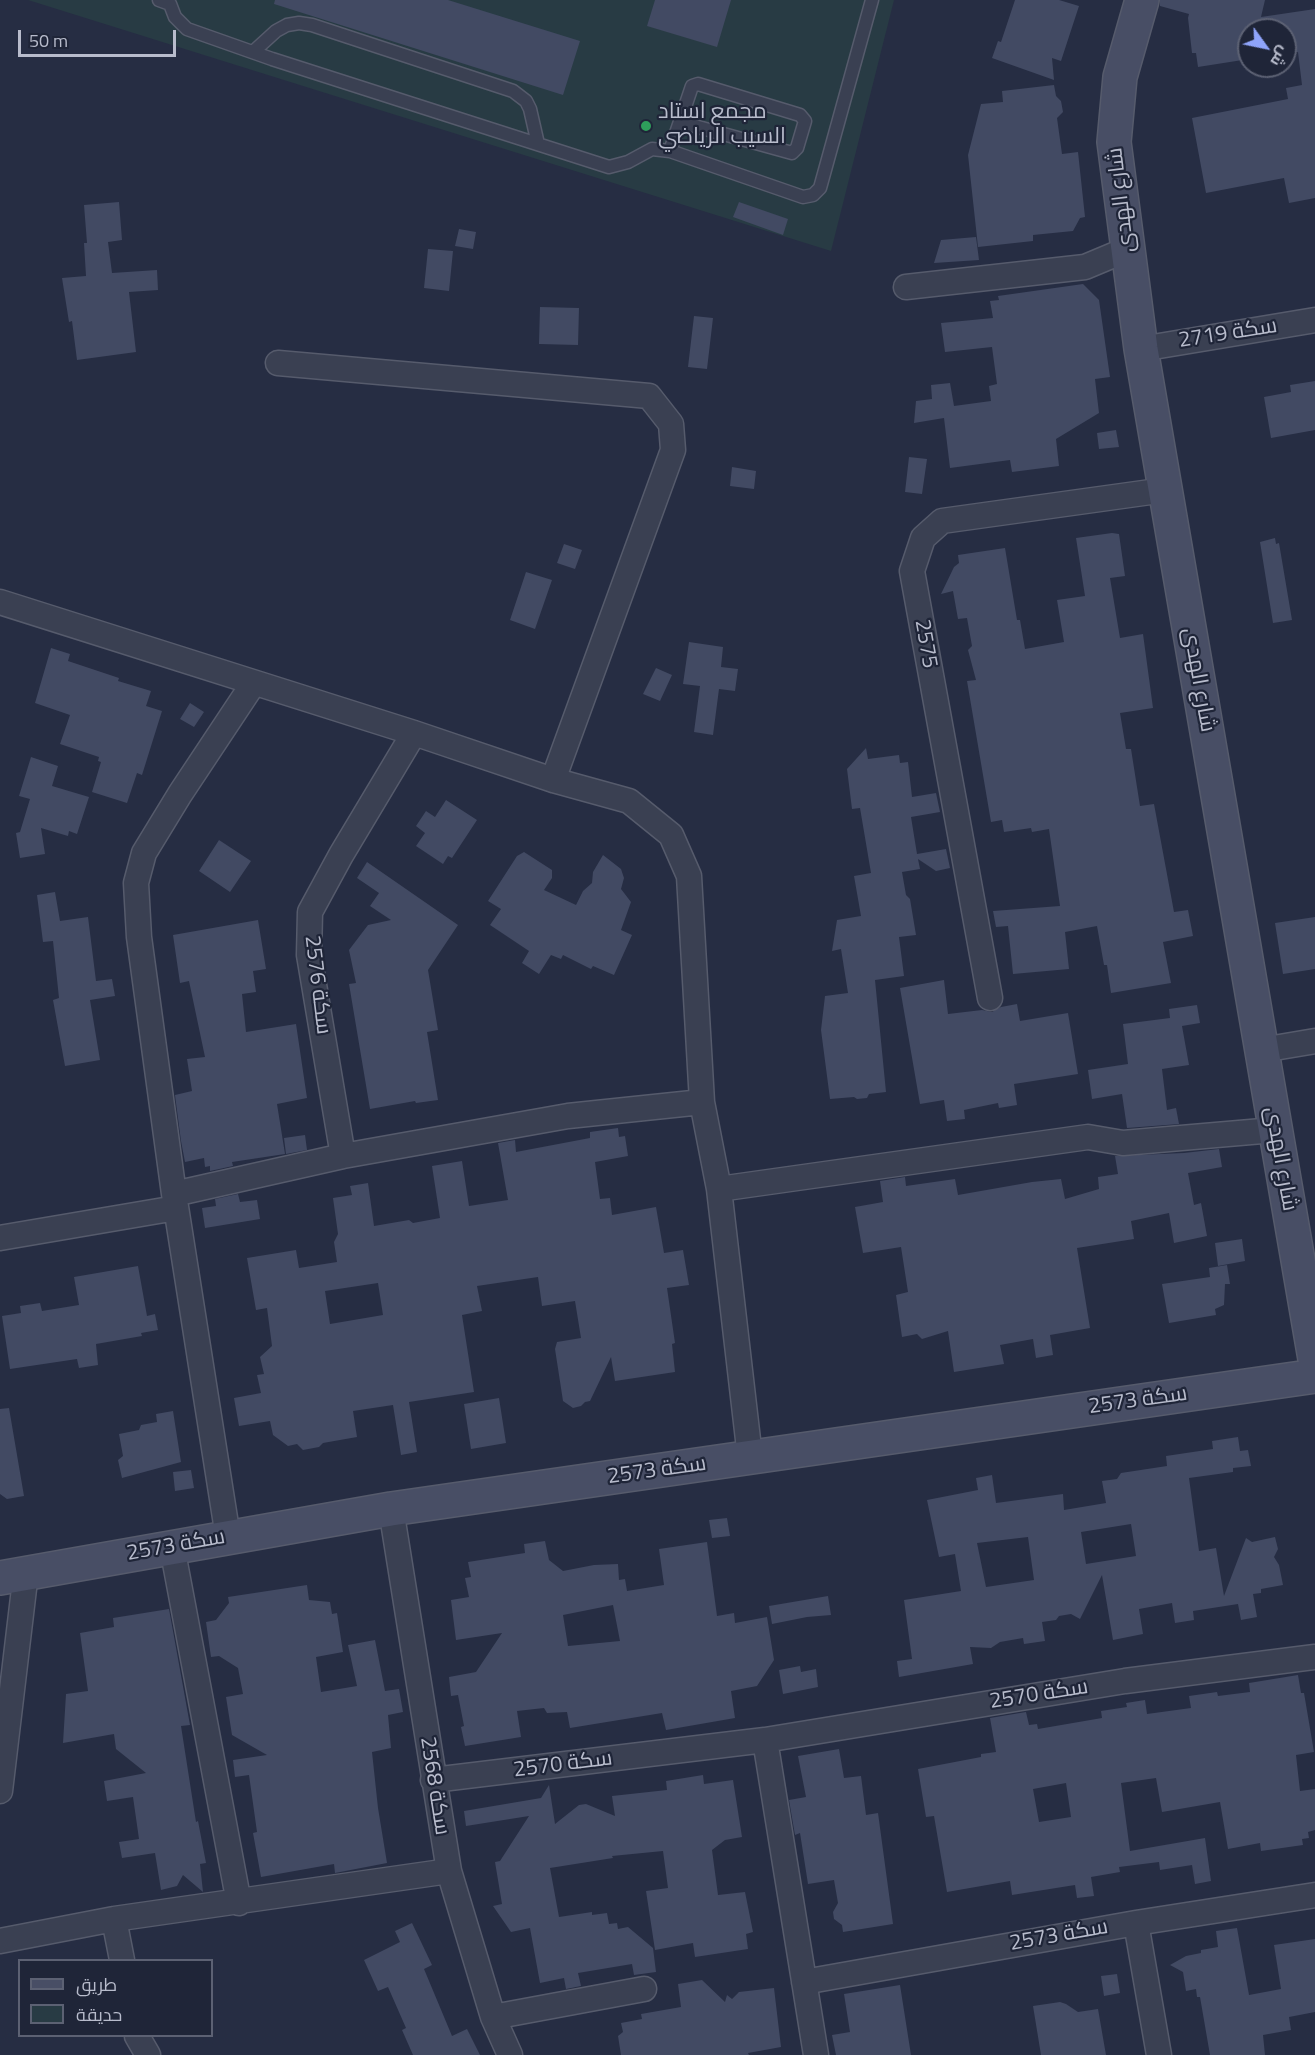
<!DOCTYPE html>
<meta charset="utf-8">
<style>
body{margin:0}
#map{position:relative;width:1315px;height:2055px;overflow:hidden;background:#262d43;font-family:"Titillium Web",Cairo,sans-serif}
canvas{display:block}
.legend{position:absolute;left:18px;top:1959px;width:195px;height:78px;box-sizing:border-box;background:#1f2538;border:2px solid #5c6173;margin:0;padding:8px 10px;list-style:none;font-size:18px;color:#b8bccc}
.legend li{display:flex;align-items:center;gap:12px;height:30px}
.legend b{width:30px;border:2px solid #5c6173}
.north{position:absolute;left:1237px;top:18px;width:60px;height:60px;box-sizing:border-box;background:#1f2538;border:2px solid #5c6173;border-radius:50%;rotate:123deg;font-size:16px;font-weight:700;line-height:24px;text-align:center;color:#b8bccc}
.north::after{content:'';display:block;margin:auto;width:21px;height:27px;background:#8fa4fa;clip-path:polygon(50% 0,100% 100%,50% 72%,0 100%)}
.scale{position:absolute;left:18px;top:30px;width:158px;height:27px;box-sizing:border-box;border:3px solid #b8bccc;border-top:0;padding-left:8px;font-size:18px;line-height:21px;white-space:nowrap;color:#b8bccc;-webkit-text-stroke:4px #1f2538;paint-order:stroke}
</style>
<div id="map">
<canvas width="1315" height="2055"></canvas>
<ul class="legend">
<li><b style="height:8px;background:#484e65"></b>طريق</li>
<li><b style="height:16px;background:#283b44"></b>حديقة</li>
</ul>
<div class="north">ش</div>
<div class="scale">50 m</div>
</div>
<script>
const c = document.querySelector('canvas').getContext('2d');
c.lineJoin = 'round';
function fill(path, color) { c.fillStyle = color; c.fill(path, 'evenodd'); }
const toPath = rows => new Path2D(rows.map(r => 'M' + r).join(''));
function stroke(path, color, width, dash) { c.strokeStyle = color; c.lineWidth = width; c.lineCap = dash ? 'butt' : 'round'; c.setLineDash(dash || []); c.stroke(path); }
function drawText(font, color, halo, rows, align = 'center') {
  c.font = font + ' "Titillium Web",Cairo,sans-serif'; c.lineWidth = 4.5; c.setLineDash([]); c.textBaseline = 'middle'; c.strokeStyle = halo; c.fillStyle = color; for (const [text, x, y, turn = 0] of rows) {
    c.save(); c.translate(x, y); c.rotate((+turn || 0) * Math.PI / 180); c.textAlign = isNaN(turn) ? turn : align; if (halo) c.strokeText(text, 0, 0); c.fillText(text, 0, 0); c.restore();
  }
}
fill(toPath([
 [28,0,894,0,831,251]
]), '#283b44');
fill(toPath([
 [275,0,448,0,580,41,563,95,274,4],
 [655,0,731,0,717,47,647,26],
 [1015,0,1059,0,1079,6,1061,61,1052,58,1054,80,992,58,998,41,1001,42],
 [1160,0,1265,0,1261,17,1315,9,1315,198,1289,203,1284,178,1206,193,1192,118,1288,99,1286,88,1302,85,1298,52,1288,53,1285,30,1249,30,1249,59,1198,67,1196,53,1192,53,1188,18,1189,14,1160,6],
 [1054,85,1056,96,1061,101,1063,112,1057,118,1062,154,1078,152,1085,217,1080,218,1073,231,1033,235,1033,241,978,247,968,155,981,104,1003,102,1002,91],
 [119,202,122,240,108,242,112,273,157,270,158,290,129,292,136,352,77,360,72,321,69,322,62,278,86,276,84,243,87,243,84,205],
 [739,202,788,219,783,235,733,217],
 [459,229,476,232,473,249,455,246],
 [976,237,979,260,934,263,941,240],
 [428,249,453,251,449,291,424,288],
 [1083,284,1099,300,1110,377,1095,379,1099,413,1056,439,1059,466,1012,472,1010,460,950,468,944,418,914,423,916,401,932,399,931,385,950,383,954,406,991,401,989,386,997,384,992,347,945,352,941,323,993,318,990,301,999,300,998,296],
 [540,307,579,308,578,345,539,344],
 [694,316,713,318,707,369,688,367],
 [1315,381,1315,430,1271,438,1264,397,1291,392,1290,385],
 [1116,430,1119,447,1099,449,1097,433],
 [909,457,927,459,922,494,905,492],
 [732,467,756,471,754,489,730,486],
 [1112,533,1119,534,1125,576,1110,578,1120,638,1143,634,1153,708,1120,713,1126,749,1131,749,1140,806,1154,804,1174,912,1188,910,1193,936,1163,942,1171,983,1111,993,1107,965,1104,965,1097,926,1065,932,1069,969,1013,974,1008,926,996,927,993,911,1060,906,1049,829,1032,832,1031,828,1004,832,1002,820,991,822,967,681,976,680,968,650,972,646,967,618,958,619,953,591,941,594,954,567,959,563,958,555,1005,548,1017,620,1020,620,1025,649,1064,642,1057,600,1085,596,1076,538],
 [1275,538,1276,544,1279,543,1292,620,1273,623,1260,542],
 [564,544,582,550,575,569,557,563],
 [526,572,552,580,535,629,510,620],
 [689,642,723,647,721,667,738,669,735,691,719,689,713,735,694,732,700,686,683,684],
 [51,648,70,654,68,661,119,678,118,681,151,691,146,706,162,711,142,775,137,773,127,803,92,792,101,762,98,761,99,757,60,744,70,715,35,703],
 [656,668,672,675,660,701,643,694],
 [190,703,204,712,194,727,180,719],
 [866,748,868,759,899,755,900,763,908,762,912,797,936,793,940,812,911,817,917,854,946,849,950,868,936,871,918,859,920,869,902,872,906,895,910,899,916,935,899,937,904,976,875,980,886,1092,869,1094,867,1098,857,1099,854,1097,830,1099,821,1030,825,996,848,993,841,949,832,951,837,920,861,916,854,876,871,873,860,808,852,809,847,769],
 [31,757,58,766,52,786,89,797,77,834,69,831,68,836,41,828,45,854,20,858,16,833,20,832,30,799,19,796],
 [446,800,477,820,452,858,448,856,443,864,416,846,425,833,416,826,426,811,435,817],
 [219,840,251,861,230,892,199,871],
 [524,852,552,870,552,878,544,890,576,905,583,891,592,883,593,872,603,855,621,869,624,878,621,889,631,902,621,930,632,935,614,975,593,966,591,969,563,955,561,959,551,955,539,974,522,963,529,951,490,925,501,909,488,901,517,856],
 [367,862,458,925,428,970,438,1030,427,1032,438,1100,416,1103,415,1101,370,1109,349,984,356,983,349,950,368,925,391,920,370,906,379,893,357,878],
 [55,892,60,921,88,917,96,981,112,979,115,996,90,1000,100,1060,65,1066,53,1000,59,998,53,941,43,942,37,895],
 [1315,917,1315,969,1283,974,1275,923],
 [258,920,266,969,253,971,256,992,242,994,246,1032,296,1024,307,1098,277,1104,285,1154,232,1162,233,1166,210,1171,210,1166,205,1167,204,1158,185,1162,181,1141,175,1095,192,1091,187,1059,205,1057,189,981,180,983,173,935],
 [944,980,948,1014,982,1010,992,1012,1001,1007,1017,1004,1020,1021,1068,1013,1078,1074,1014,1084,1017,1105,999,1108,998,1103,964,1110,965,1119,947,1121,944,1100,920,1104,900,988],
 [1197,1005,1200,1023,1182,1026,1189,1065,1162,1069,1167,1110,1176,1108,1179,1124,1127,1128,1122,1094,1092,1099,1088,1070,1128,1064,1123,1024,1170,1018,1169,1009],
 [618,1128,619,1137,625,1136,628,1156,595,1162,600,1199,610,1198,612,1215,656,1207,664,1253,683,1250,689,1285,667,1288,675,1343,672,1344,675,1372,615,1381,611,1357,590,1401,585,1402,581,1406,573,1408,563,1401,555,1349,557,1342,581,1338,575,1301,542,1306,538,1277,477,1286,482,1311,462,1315,474,1392,409,1402,417,1452,401,1455,393,1405,353,1411,357,1437,323,1443,319,1447,303,1450,297,1444,288,1446,273,1435,270,1421,239,1426,234,1398,261,1393,257,1375,264,1374,260,1357,272,1346,267,1308,256,1310,247,1258,296,1250,299,1268,337,1262,334,1242,338,1234,333,1198,352,1195,350,1186,368,1183,374,1226,409,1220,413,1223,440,1218,432,1166,462,1161,469,1206,508,1200,498,1143,515,1140,516,1152,590,1138,590,1132],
 [378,1283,383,1315,330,1324,325,1291],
 [305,1135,307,1150,286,1154,284,1138],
 [1219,1149,1222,1167,1188,1173,1194,1205,1201,1203,1207,1236,1174,1243,1169,1213,1131,1221,1134,1239,1077,1248,1090,1328,1050,1335,1053,1355,1036,1358,1033,1339,1000,1345,1004,1364,954,1372,948,1331,922,1339,917,1334,902,1337,896,1295,908,1292,901,1247,863,1253,855,1207,883,1202,880,1181,905,1177,906,1186,955,1179,958,1195,1032,1182,1061,1179,1065,1199,1099,1189,1098,1177,1118,1174,1115,1156,1184,1153],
 [238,1194,240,1202,257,1200,260,1219,205,1228,202,1208,216,1206,215,1199],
 [1242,1239,1245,1261,1218,1266,1215,1243],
 [1227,1265,1230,1284,1225,1284,1224,1305,1215,1309,1216,1315,1169,1323,1162,1284,1210,1277,1209,1268],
 [138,1266,147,1316,155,1314,158,1330,141,1333,142,1336,96,1344,98,1365,79,1368,77,1359,10,1369,2,1316,21,1313,20,1306,40,1303,42,1311,79,1305,74,1277],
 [499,1398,506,1443,471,1449,464,1404],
 [9,1408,24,1496,7,1499,0,1494,0,1409],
 [173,1411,181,1462,122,1478,118,1460,123,1456,119,1434,139,1430,141,1425,157,1422,156,1414],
 [1238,1437,1240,1451,1248,1450,1251,1466,1233,1468,1233,1472,1189,1478,1199,1551,1216,1548,1224,1596,1246,1538,1252,1542,1275,1537,1278,1549,1274,1557,1279,1565,1283,1585,1261,1589,1261,1593,1253,1594,1257,1617,1241,1620,1238,1604,1193,1611,1194,1620,1175,1623,1172,1603,1139,1609,1143,1634,1113,1640,1102,1575,1080,1619,1071,1614,1059,1616,1056,1620,1042,1622,1045,1641,1024,1644,1023,1638,1000,1642,991,1648,970,1647,973,1664,899,1677,897,1661,912,1659,904,1600,961,1591,955,1554,939,1557,927,1500,978,1490,976,1478,992,1475,996,1503,1063,1494,1064,1510,1106,1503,1102,1481,1117,1479,1121,1473,1167,1466,1166,1456,1213,1449,1212,1441],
 [1131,1524,1136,1556,1086,1564,1081,1532],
 [1028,1537,1034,1580,986,1587,977,1543],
 [191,1470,194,1488,175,1491,173,1472],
 [727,1518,730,1536,712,1538,709,1520],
 [545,1541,549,1560,563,1571,594,1565,618,1564,619,1580,625,1579,627,1591,664,1585,659,1549,707,1542,717,1616,734,1613,735,1623,767,1617,774,1660,757,1686,731,1691,735,1718,666,1730,662,1713,570,1728,567,1712,547,1713,544,1708,517,1711,521,1737,465,1746,461,1727,464,1726,458,1695,451,1696,449,1677,476,1672,502,1633,456,1640,451,1600,469,1597,465,1578,471,1577,468,1562,525,1553,524,1544],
 [613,1605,620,1641,568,1646,563,1615],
 [307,1585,309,1600,330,1602,332,1614,337,1613,343,1652,316,1657,321,1692,357,1686,348,1645,375,1640,385,1691,399,1689,403,1712,388,1715,391,1748,372,1752,378,1808,387,1863,335,1873,334,1864,261,1877,253,1833,257,1832,249,1775,235,1777,233,1760,267,1755,232,1735,226,1697,243,1694,238,1668,219,1656,211,1657,206,1622,216,1620,229,1603,228,1597],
 [828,1596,831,1615,807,1617,772,1624,769,1606],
 [169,1609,190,1725,181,1726,196,1822,198,1821,206,1863,200,1864,203,1892,183,1875,177,1886,161,1890,155,1853,122,1858,119,1842,139,1839,133,1797,107,1801,104,1781,146,1773,116,1749,114,1734,63,1743,66,1694,88,1691,80,1633,114,1627,113,1618],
 [800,1666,801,1672,816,1669,818,1687,783,1694,779,1670],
 [1298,1675,1301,1693,1304,1693,1314,1752,1296,1755,1300,1791,1315,1789,1315,1830,1308,1832,1309,1838,1302,1839,1303,1845,1261,1851,1260,1843,1228,1849,1220,1802,1162,1812,1156,1778,1121,1783,1130,1851,1205,1838,1211,1881,1195,1884,1192,1865,1160,1870,1159,1862,1119,1867,1120,1872,1091,1877,1094,1896,1077,1898,1075,1885,1012,1895,1010,1881,947,1892,934,1816,926,1817,918,1769,981,1757,981,1754,996,1752,990,1718,1026,1712,1029,1725,1037,1724,1038,1729,1102,1718,1101,1711,1127,1707,1126,1703,1145,1700,1147,1714,1191,1708,1189,1696,1217,1692,1218,1696,1250,1692,1249,1683],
 [1066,1783,1071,1817,1039,1822,1033,1789],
 [839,1749,844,1778,861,1776,866,1815,878,1813,893,1924,843,1932,842,1925,834,1919,833,1912,838,1903,834,1880,808,1884,800,1833,795,1835,789,1800,806,1797,798,1756],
 [703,1775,704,1784,733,1780,742,1837,725,1840,712,1850,718,1895,745,1892,753,1932,746,1934,748,1949,695,1957,693,1943,655,1950,646,1891,668,1888,663,1851,612,1856,613,1858,550,1868,559,1917,592,1912,592,1915,607,1913,609,1924,617,1923,618,1929,628,1927,653,1948,656,1972,634,1975,632,1964,578,1973,581,1986,566,1989,564,1978,540,1983,530,1928,511,1932,493,1906,502,1904,495,1862,500,1861,529,1816,466,1826,464,1811,541,1798,549,1785,555,1824,579,1805,586,1804,615,1816,612,1796,667,1790,666,1781],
 [412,1923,432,1965,424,1969,452,2036,467,2029,480,2055,413,2055,402,2030,406,2028,388,1987,378,1991,364,1960,400,1942,395,1931],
 [1237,1928,1249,1995,1281,1989,1274,1945,1315,1939,1315,2012,1289,2017,1291,2030,1263,2035,1265,2055,1210,2055,1200,1997,1197,1997,1196,1989,1186,1991,1183,1972,1170,1965,1186,1956,1201,1953,1201,1950,1218,1947,1216,1931],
 [1117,1974,1120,1993,1104,1996,1101,1976],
 [702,1980,725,2002,727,1995,732,1999,739,1992,774,1988,781,2047,748,2053,749,2055,621,2055,618,2036,623,2032,621,2023,642,2019,641,2014,681,2007,678,1984],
 [900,1985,911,2055,836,2055,832,2035,850,2032,844,1994],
 [1060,2002,1066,2004,1078,2012,1098,2009,1106,2055,1041,2055,1033,2006]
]), '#424a63');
const lane = toPath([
 [159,0,170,4,175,17,187,29,272,59,609,167,628,162,652,149,670,151,803,197,813,195,820,188,872,0],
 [253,52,276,31,287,25,299,23,312,25,513,91,526,101,530,109,538,144],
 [670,151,690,92,692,86,698,84,800,115,805,121,797,148,792,153,680,122]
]);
const street = toPath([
 [906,287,1085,267,1128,249],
 [1141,349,1315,320],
 [278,363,649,396,671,424,673,450,553,780],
 [0,602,414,733,553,780,629,801,671,835,689,876,702,1102],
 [990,998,912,571,923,538,942,521,1165,490],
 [1262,1050,1315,1041],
 [343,1156,309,955,310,912,341,855,414,733],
 [719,1189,1088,1137,1123,1143,1274,1130],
 [174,1194,343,1156,568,1116,702,1102,719,1189,750,1457],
 [0,1238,176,1208],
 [391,1509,449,1871,493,2017,510,2055],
 [228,1537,174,1194,139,937,136,883,144,853,180,794,253,684],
 [172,1547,239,1903],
 [765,1740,816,2055],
 [433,1780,765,1740,1125,1681,1315,1657],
 [0,1791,26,1572],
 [114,1919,122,1960],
 [1136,1923,1159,2055],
 [0,1941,114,1919,449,1871],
 [804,1982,1136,1923,1315,1895],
 [493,2017,644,1989],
 [137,2036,148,2055]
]);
const secondary = toPath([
 [1142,0,1120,77,1114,142,1141,349,1315,1359],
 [0,1578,391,1509,1315,1376]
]);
stroke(lane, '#565b6c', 15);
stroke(street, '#565b6c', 27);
stroke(secondary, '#565b6c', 36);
stroke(lane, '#3a4052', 12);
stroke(street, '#3a4052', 24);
stroke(secondary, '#484e65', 33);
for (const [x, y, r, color] of [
 [646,126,6,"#2e9e5b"]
]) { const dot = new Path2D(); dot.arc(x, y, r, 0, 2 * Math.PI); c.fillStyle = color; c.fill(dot); stroke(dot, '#1f2538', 2); }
drawText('22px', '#b8bccc', '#1f2538', [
 ["مجمع استاد",658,113],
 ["السيب الرياضي",658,138]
], 'left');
drawText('22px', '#b8bccc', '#1f2538', [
 ["شارع الهدى",1122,200,-97],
 ["سكة 2719",1228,334,-9],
 ["2575",925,644,80],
 ["شارع الهدى",1198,680,80],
 ["سكة 2576",317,985,83],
 ["شارع الهدى",1280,1159,80],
 ["سكة 2573",1138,1401,-8],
 ["سكة 2573",657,1471,-8],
 ["سكة 2573",176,1546,-10],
 ["سكة 2570",1039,1695,-9],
 ["سكة 2570",563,1765,-7],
 ["سكة 2568",434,1786,81],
 ["سكة 2573",1059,1936,-10]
]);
</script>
